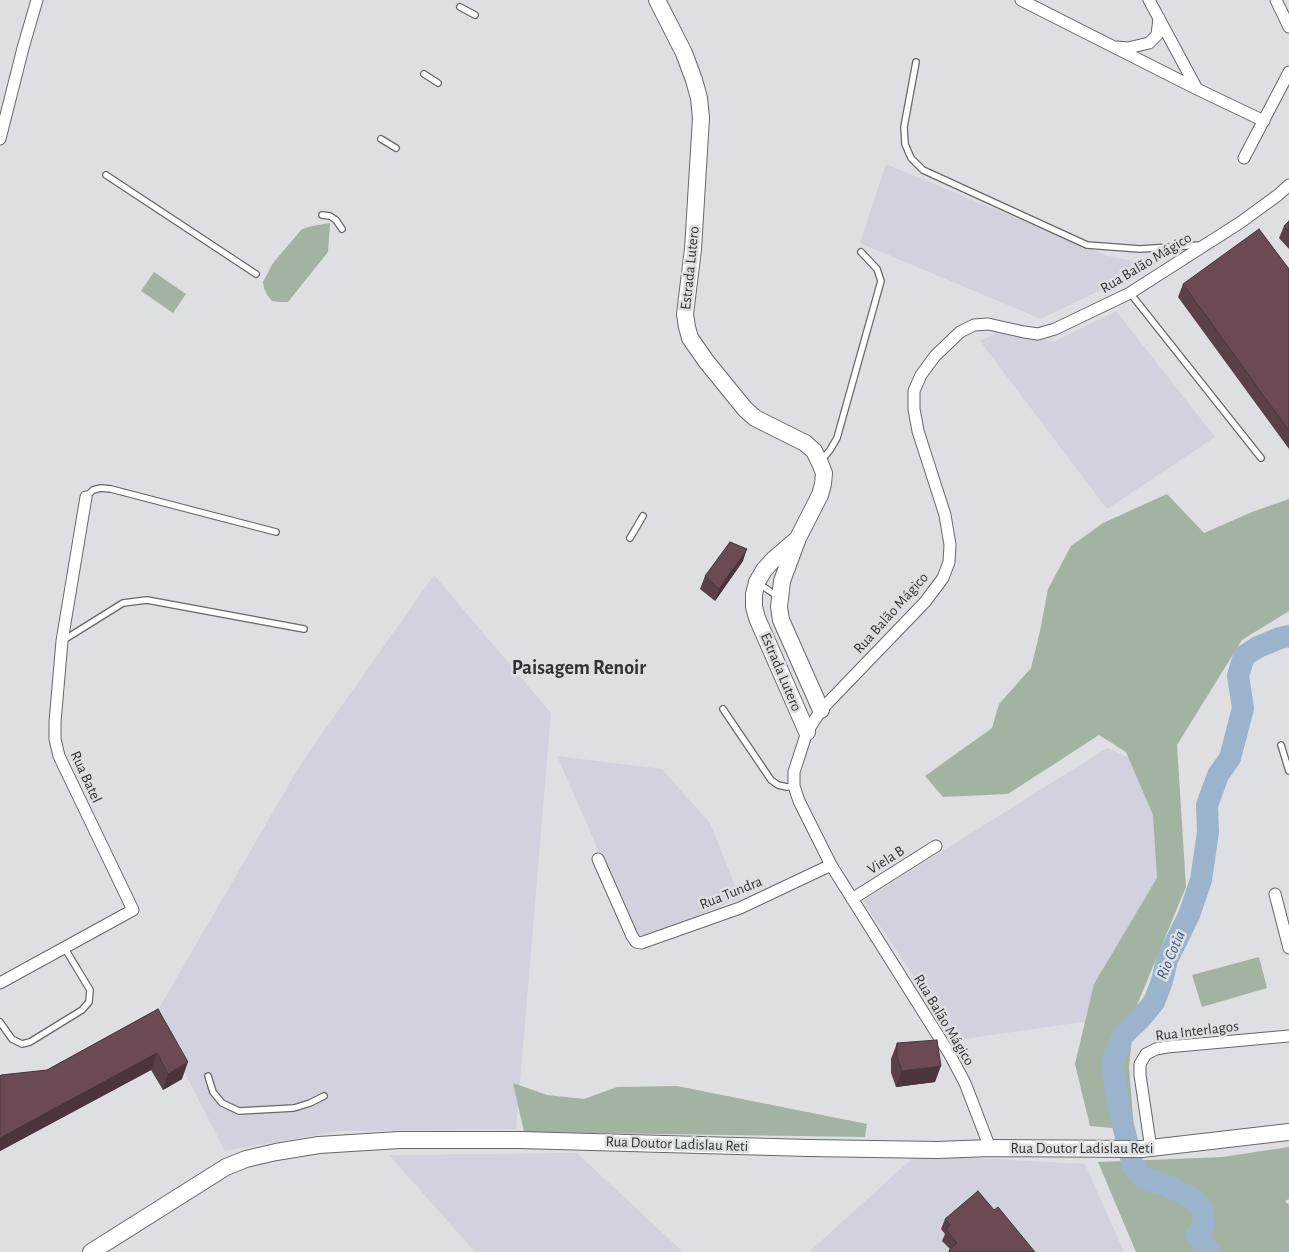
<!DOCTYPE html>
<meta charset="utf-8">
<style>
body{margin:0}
canvas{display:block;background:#dedfe2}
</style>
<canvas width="1289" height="1252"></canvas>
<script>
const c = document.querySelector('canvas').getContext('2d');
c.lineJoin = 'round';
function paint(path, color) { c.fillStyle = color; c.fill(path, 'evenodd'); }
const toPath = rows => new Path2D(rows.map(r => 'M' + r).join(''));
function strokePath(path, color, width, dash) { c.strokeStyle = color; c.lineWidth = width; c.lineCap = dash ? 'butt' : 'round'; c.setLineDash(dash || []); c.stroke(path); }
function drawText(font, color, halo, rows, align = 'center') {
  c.font = font + ' "Alegreya Sans",sans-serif'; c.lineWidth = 5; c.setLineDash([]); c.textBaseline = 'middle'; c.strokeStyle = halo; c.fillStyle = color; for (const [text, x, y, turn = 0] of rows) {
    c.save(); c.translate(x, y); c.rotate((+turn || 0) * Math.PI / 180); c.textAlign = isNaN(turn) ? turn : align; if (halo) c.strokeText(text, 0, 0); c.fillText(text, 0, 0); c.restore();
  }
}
paint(toPath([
 [886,164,1108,256,1152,265,1041,319,860,243],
 [1116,311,1215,437,1107,509,980,341,997,333,1054,342],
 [434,575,551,713,516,1129,339,1131,225,1151,155,1015,302,762],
 [1107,748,1151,767,1168,873,1111,1018,957,1040,863,901],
 [557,756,662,769,710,823,740,898,649,936,635,934],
 [577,1153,683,1252,475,1252,389,1155],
 [916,1155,1085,1164,1124,1252,809,1252]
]), '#d1d2dd');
paint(toPath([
 [330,223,328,252,288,302,280,302,272,301,267,295,264,288,263,282,273,263,302,229,312,226],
 [154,272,186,294,173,313,141,291],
 [1167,494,1204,533,1252,512,1289,499,1289,611,1242,640,1177,745,1186,887,1135,1010,1129,1067,1134,1130,1090,1126,1075,1064,1094,984,1157,878,1153,815,1126,752,1099,735,1008,794,943,797,925,776,992,728,999,704,1031,668,1040,631,1048,589,1071,546,1103,523],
 [1259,957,1267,988,1202,1007,1192,975],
 [513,1083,547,1095,584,1099,617,1087,677,1086,867,1124,865,1137,524,1132],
 [1289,1147,1289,1199,1285,1201,1289,1205,1289,1252,1136,1252,1098,1162,1222,1157]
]), '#a2b4a1');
strokePath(toPath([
 [1209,1252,1197,1235,1204,1224,1202,1209,1194,1199,1166,1185,1143,1178,1133,1166,1119,1109,1112,1063,1123,1035,1140,1019,1154,1002,1162,981,1167,960,1189,915,1201,880,1208,832,1207,805,1218,775,1230,758,1243,708,1238,676,1244,656,1258,647,1280,638,1289,636]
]), '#9cb3ce', 22);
const lane = toPath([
 [460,7,475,15],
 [916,62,904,127,905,144,911,158,923,170,1087,245,1140,249,1201,245],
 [424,74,438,83],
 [381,139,396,148],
 [106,175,256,274],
 [322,215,330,216,336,220,342,229],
 [1130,293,1261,458],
 [821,461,830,450,837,438,881,281,877,269,861,252],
 [86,497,93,490,101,488,111,489,276,532],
 [630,538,643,516],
 [758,583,777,596],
 [62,641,123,603,147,600,304,629],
 [723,709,771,780,778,785,787,787,794,786],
 [1281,745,1289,771],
 [0,1022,12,1039,22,1044,30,1042,82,1010,89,1002,90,990,64,947],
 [208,1076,213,1092,222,1103,239,1111,294,1108,310,1103,324,1096]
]);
const street = toPath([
 [1021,0,1197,89,1264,121],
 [1149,0,1197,89],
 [1276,0,1289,27],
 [1117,47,1128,48,1149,43,1157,35,1159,18],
 [0,139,23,48,37,0],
 [1244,158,1289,72],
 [598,859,632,936,636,942,641,943,740,908,831,865],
 [1275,894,1289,948],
 [852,899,936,846],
 [0,983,133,910,59,756,55,739,55,722,62,641,86,497],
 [990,1148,965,1083,949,1053,831,865,799,801,794,786,794,772,807,732,821,710,925,602,943,578,949,562,950,545,945,515,918,431,914,409,914,391,921,375,935,356,960,332,974,325,988,324,1024,332,1038,334,1055,329,1130,293,1241,222,1278,195,1289,185],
 [1151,1149,1140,1075,1140,1064,1146,1054,1156,1049,1167,1047,1289,1036]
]);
const secondary = toPath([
 [657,0,684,53,694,80,699,98,701,118,693,249,685,314,687,327,690,338,706,361,745,409,755,418,805,443,814,451,820,463,824,473,823,484,820,495,798,538,782,581,779,607,781,620,821,710],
 [796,540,774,559,764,570,757,582,754,594,754,607,757,618,807,732],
 [91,1252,226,1167,246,1159,276,1152,319,1145,399,1140,520,1140,809,1148,937,1150,990,1148,1142,1149,1289,1132]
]);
strokePath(lane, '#67676a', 8);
strokePath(street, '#67676a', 13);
strokePath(secondary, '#67676a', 18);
strokePath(lane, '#fff', 5.5);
strokePath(street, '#fff', 11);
strokePath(secondary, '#fff', 16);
paint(toPath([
 [1289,221,1289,249,1279,238,1284,226],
 [1289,269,1289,449,1178,297,1183,284],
 [743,561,715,601,700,589,705,576],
 [158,1009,182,1079,163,1090,151,1070,0,1151,0,1076,47,1070],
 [897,1043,935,1082,896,1087,891,1073,891,1059],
 [994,1210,1035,1252,948,1252,950,1249,942,1241,945,1234,941,1229,945,1219]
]), '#5c4048');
paint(toPath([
 [747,549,743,561,715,601,719,589],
 [157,1053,151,1070,0,1151,0,1138],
 [188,1062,182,1079,163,1090,168,1074],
 [941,1066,935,1082,896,1087,902,1071]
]), '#4b343b');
const building = toPath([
 [1289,221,1289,232,1284,226,1289,221],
 [1259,229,1289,269,1289,431,1183,284,1259,229],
 [730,542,747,549,719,589,705,576,730,542],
 [158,1009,188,1062,168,1074,157,1053,0,1138,0,1076,1,1075,47,1070,158,1009],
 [937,1040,941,1066,902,1071,897,1057,897,1043,937,1040],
 [978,1191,994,1210,998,1207,1035,1252,951,1252,949,1250,957,1243,946,1230,950,1225,945,1219,978,1191]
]);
paint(building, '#6b4a54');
strokePath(building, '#4b343b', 1);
drawText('15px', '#333334', '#dedfe2', [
 ["Rua Balão Mágico",1146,263,-31],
 ["Estrada Lutero",690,268,-84],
 ["Rua Balão Mágico",891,613,-48],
 ["Estrada Lutero",781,672,67],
 ["Rua Batel",86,777,65],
 ["Viela B",886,860,-32],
 ["Rua Tundra",731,893,-22],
 ["Rua Balão Mágico",944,1020,59],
 ["Rua Interlagos",1197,1031,-7],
 ["Rua Doutor Ladislau Reti",677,1144,2],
 ["Rua Doutor Ladislau Reti",1082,1148]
]);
drawText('italic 16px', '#36577f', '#dedfe2', [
 ["Rio Cotia",1171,955,-67]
]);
drawText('bold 20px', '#333334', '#dedfe2', [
 ["Paisagem Renoir",579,668]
]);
</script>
